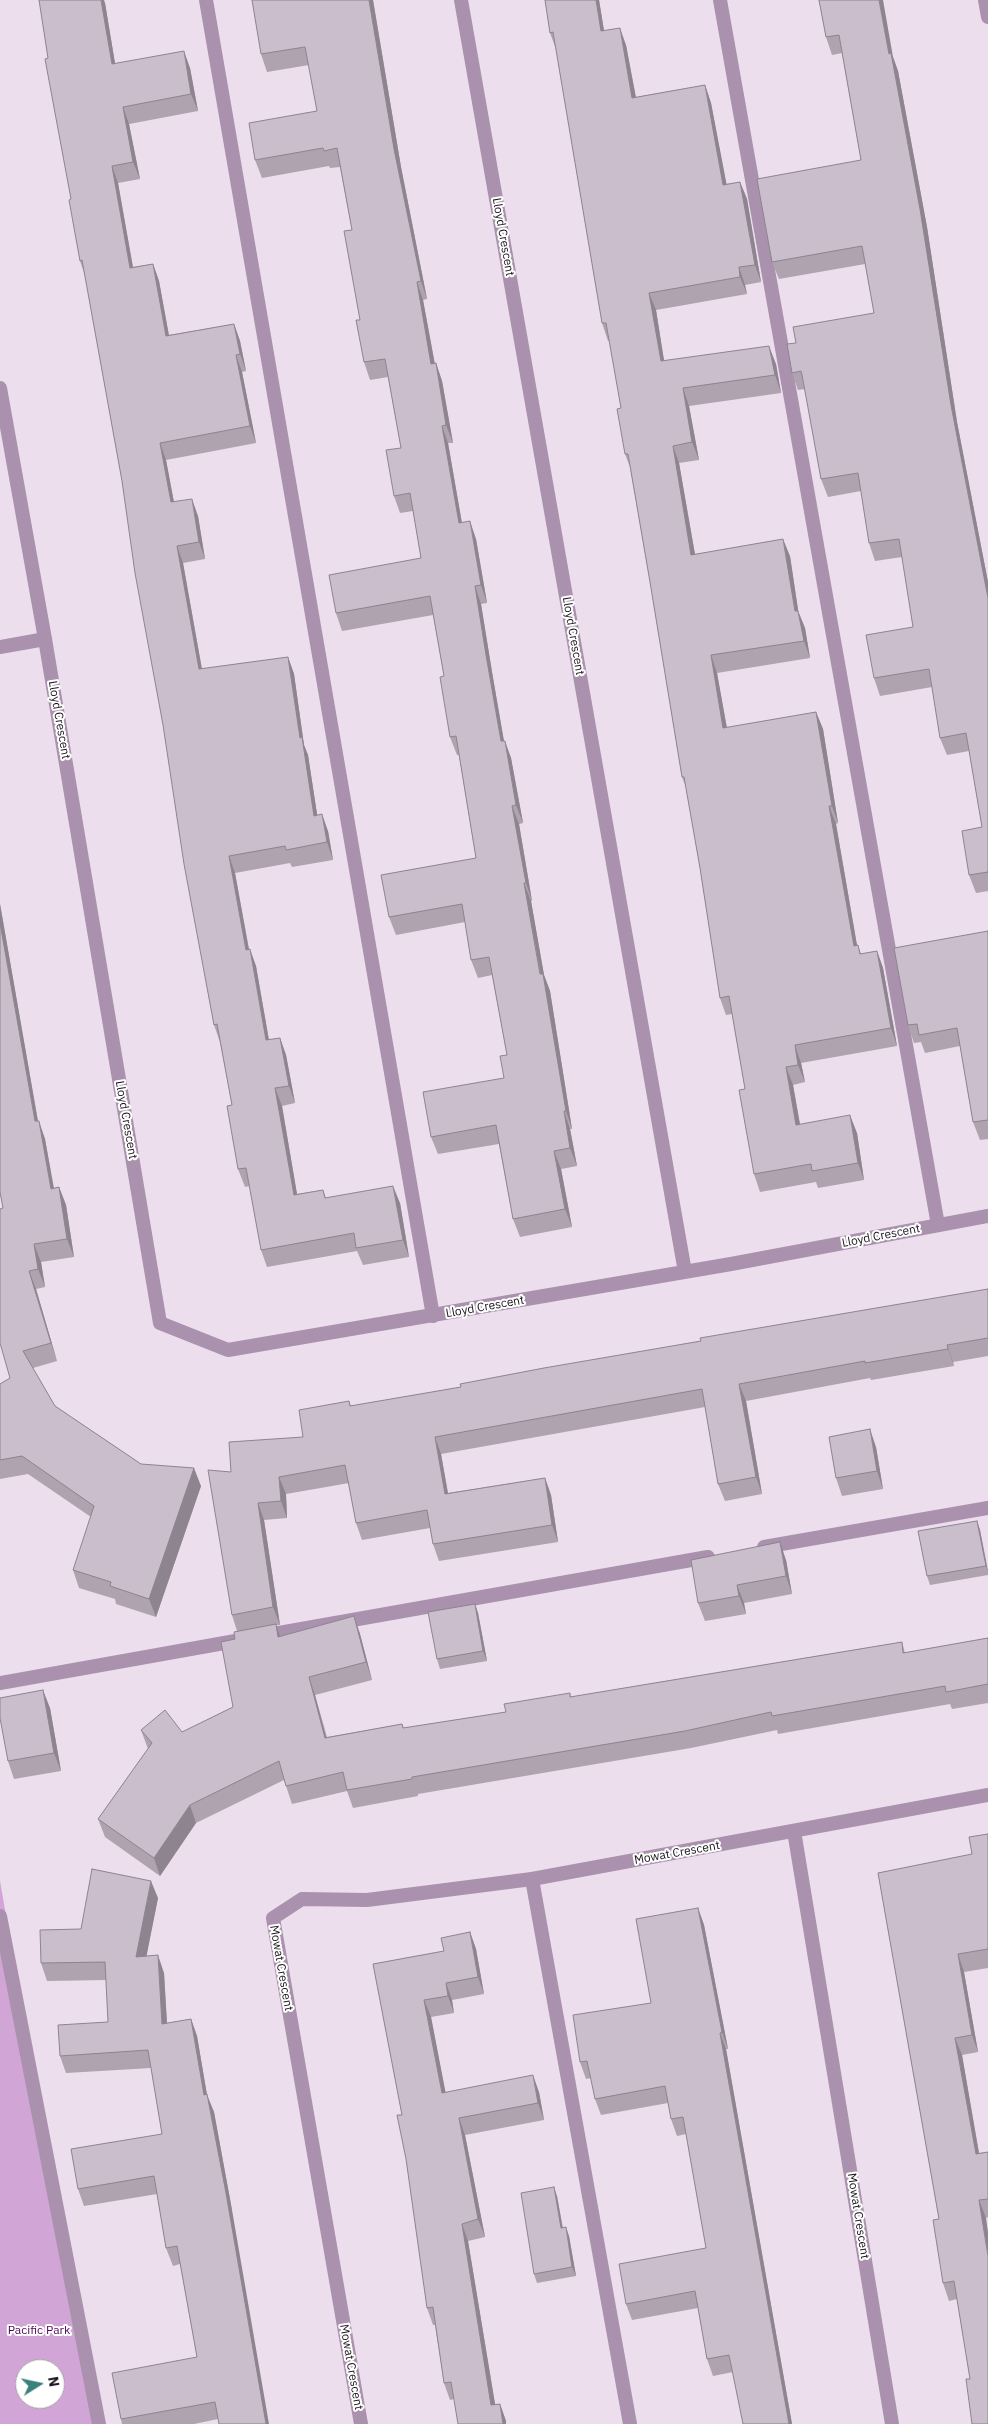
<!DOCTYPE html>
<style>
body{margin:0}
#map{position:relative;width:988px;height:2424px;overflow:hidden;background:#ecdeed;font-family:"IBM Plex Sans",sans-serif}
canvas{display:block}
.north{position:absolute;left:15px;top:2359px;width:50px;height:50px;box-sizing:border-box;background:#fff;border:1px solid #a3a1a3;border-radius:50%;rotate:80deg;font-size:14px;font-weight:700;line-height:20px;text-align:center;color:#19151a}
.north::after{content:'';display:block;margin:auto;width:18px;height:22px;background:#3a817b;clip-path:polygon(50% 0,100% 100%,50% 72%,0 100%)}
</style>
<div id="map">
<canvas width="988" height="2424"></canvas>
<div class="north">N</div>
</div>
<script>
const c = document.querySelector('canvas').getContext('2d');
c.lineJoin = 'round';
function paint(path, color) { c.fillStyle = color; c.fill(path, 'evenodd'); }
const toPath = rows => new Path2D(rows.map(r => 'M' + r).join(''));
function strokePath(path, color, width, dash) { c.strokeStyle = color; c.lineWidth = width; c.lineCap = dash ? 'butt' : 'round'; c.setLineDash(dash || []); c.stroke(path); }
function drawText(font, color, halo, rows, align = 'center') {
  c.font = font + ' "IBM Plex Sans",sans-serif'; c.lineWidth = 4; c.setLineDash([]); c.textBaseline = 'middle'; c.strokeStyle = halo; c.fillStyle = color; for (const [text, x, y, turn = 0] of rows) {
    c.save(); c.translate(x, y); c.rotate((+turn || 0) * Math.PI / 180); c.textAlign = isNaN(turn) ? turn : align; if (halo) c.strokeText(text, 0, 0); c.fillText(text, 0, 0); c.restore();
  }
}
paint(toPath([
 [0,1881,42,2122,95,2424,0,2424],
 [25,2369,55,2369,55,2399,25,2399]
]), '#d1a5d6');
strokePath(toPath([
 [206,0,433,1316],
 [720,0,938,1225],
 [0,647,45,639],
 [764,1547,988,1508],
 [262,1636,708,1557],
 [0,1683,241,1640],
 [532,1879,630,2424],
 [0,1916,99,2424]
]), '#aa91ad', 14);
strokePath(toPath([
 [461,0,685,1272],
 [0,388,45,639,160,1323,228,1350,731,1264,988,1216],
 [794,1831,892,2424],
 [361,2424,273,1918,302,1899,367,1900,532,1879,988,1795]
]), '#aa91ad', 14);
strokePath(toPath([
 [985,0,988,17]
]), '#aa91ad', 14);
paint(toPath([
 [373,0,401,167,427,299,423,300,435,364,436,363,442,381,453,443,448,443,462,523,476,539,487,603,481,604,492,672,504,741,511,758,523,823,519,824,532,901,531,901,544,975,550,991,572,1129,570,1129,577,1166,561,1169,572,1227,520,1237,513,1219,499,1144,438,1154,431,1137,504,1078,507,1055,492,975,478,978,471,960,465,922,396,935,389,917,476,858,459,755,457,755,450,737,444,676,433,615,342,631,336,613,421,558,413,511,400,513,394,496,401,448,388,377,370,380,364,362,352,230,340,167,330,168,329,166,262,178,255,160,317,111,309,65,267,72,261,54],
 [545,0,599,0,604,31,626,45,636,97,705,85,711,103,726,184,740,182,747,199,761,282,745,285,747,294,656,310,664,361,776,364,781,393,689,406,699,460,679,463,695,554,790,556,798,611,805,628,810,658,717,673,727,728,816,712,823,729,838,823,836,824,857,945,858,945,861,954,877,951,883,968,897,1046,801,1063,805,1082,793,1085,800,1124,857,1133,864,1180,818,1188,816,1182,760,1192,754,1174,745,1089,732,1014,726,1015,720,998,700,868,686,787,682,777,650,582,630,467,625,454,621,408,610,341,608,341,602,323,556,49,550,33],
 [819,0,893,57,898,71,927,227,957,422,988,582,988,891,976,893,969,875,982,827,969,751,947,755,940,738,932,687,880,696,874,678,913,627,902,557,875,561,869,543,861,491,828,497,821,479,805,389,798,390,792,373,796,343,874,313,865,264,779,279,772,262,861,160,842,53,832,55,826,37],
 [105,3,115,64,190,68,198,111,129,124,140,179,118,183,133,267,153,264,159,281,169,335,234,324,240,341,246,371,242,372,256,443,166,460,174,502,198,516,205,559,183,563,202,669,288,657,294,674,304,745,308,755,317,815,328,831,333,860,292,867,290,863,235,873,249,949,256,966,269,1040,280,1038,286,1055,295,1103,282,1106,297,1194,323,1190,326,1198,400,1203,409,1257,363,1265,357,1251,267,1267,261,1250,250,1186,245,1187,238,1169,232,1105,220,1042,214,1025,122,481,85,275,80,261,71,199,48,58],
 [0,904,38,1121,45,1139,54,1188,59,1187,66,1205,74,1257,41,1262,45,1287,36,1289,57,1361,33,1368,55,1406,141,1464,201,1486,156,1617,116,1604,115,1599,79,1588,73,1570,91,1517,28,1474,0,1479,0,1384,10,1378,3,1208,0,1192],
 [988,931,988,1139,980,1140,973,1122,960,1046,925,1053,921,1042,914,1043,908,1025],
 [988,1289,988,1356,953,1362,954,1366,871,1380,870,1378,746,1401,762,1494,725,1501,718,1484,705,1407,441,1454,448,1493,545,1478,551,1495,558,1542,439,1561,433,1544,430,1528,362,1540,356,1523,349,1483,286,1494,287,1518,264,1520,280,1625,276,1625,280,1636,354,1616,360,1634,372,1680,315,1695,327,1737,402,1724,404,1728,506,1712,570,1693,571,1697,902,1642,905,1653,988,1638,988,1703,952,1709,950,1704,778,1734,777,1730,691,1748,418,1794,418,1796,353,1808,347,1791,292,1804,284,1780,196,1823,160,1876,105,1837,98,1819,148,1749,141,1730,182,1732,233,1707,235,1639,237,1631,232,1615,231,1472,303,1437,349,1401,351,1406,461,1387,701,1341],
 [876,1447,883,1489,842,1496,836,1478],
 [977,1521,980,1530,988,1570,988,1575,930,1585,927,1576],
 [786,1560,792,1594,744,1603,746,1614,705,1621,698,1603],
 [475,1604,478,1613,487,1661,440,1669,437,1659],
 [50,1708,61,1771,14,1779,8,1761],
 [988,1834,988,1968,964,1972,978,2052,962,2055,979,2153,988,2152,988,2217,986,2218,970,2379,957,2299,949,2301,943,2283,939,2219,878,1873,972,1854],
 [158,1898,146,1956,164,1973,167,2023,191,2019,197,2036,207,2095,214,2112,232,2210,218,2419,194,2424,122,2424,121,2419,197,2357,180,2264,173,2266,166,2248,157,2194,84,2206,78,2189,162,2134,151,2068,66,2073,60,2056,108,2022,106,1980,47,1981,41,1963,81,1929],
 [698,1908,704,1925,728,2049,726,2049,792,2424,743,2424,733,2372,713,2376,707,2359,698,2308,632,2320,626,2304,706,2248,686,2134,677,2136,671,2119,668,2103,601,2115,595,2099,591,2078,586,2079,580,2062,651,2003],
 [470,1932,476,1949,484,1994,452,2000,454,2013,431,2017,445,2092,539,2092,544,2120,465,2135,485,2237,468,2241,495,2404,500,2404,506,2421,454,2399,450,2400,444,2383,435,2325,433,2325,427,2308,402,2115,373,1964,444,1951],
 [557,2196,563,2228,569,2236,576,2276,537,2283,534,2274]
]), '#aea3af');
paint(toPath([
 [101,0,104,0,105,3,118,81,112,64],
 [369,0,373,0,401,167,427,299,421,281,394,149],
 [596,0,599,0,607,49,601,31],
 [879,0,883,0,893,57,898,71,927,227,957,422,988,582,988,598,951,405],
 [620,28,626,45,639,115,632,98],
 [184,51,190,68,198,111,191,94],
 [705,85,711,103,730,202,723,185],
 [123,107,129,124,140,179,133,162],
 [112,166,118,183,136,285,130,268],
 [740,182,747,199,761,282,755,265],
 [153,264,159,281,172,353,166,336],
 [739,267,745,285,747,294,740,277],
 [417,282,423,300,438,382,431,364],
 [649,293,656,310,667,379,661,361],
 [234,324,240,341,246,371,240,354],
 [769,346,776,364,781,393,775,375],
 [236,355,242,372,256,443,250,426],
 [436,363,442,381,453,443,446,425],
 [683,388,689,406,699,460,692,442],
 [442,426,448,443,465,541,459,523],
 [160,443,166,460,177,519,171,502],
 [673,446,679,463,698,572,691,555],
 [192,499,198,516,205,559,199,542],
 [470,521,476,539,487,603,481,585],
 [783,539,790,556,801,629,795,611],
 [177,546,183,563,205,687,199,669],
 [475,586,481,604,492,672,507,759,501,741,486,655],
 [798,611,805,628,810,658,804,641],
 [711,655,717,673,730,746,723,728],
 [288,657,294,674,304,745,308,755,320,833,314,816,300,738],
 [816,712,823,729,838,823,832,806],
 [505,741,511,758,523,823,516,805],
 [512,806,519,824,532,901,526,883],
 [829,806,836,824,860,963,854,946],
 [322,814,328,831,333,860,327,842],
 [229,856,235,873,252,967,246,950],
 [524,883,531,901,544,975,550,991,572,1129,566,1111],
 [0,904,41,1139,35,1121,0,923],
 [250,949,256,966,272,1058,266,1040],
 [877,951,883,968,897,1046,891,1028],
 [280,1038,286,1055,295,1103,289,1086],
 [795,1045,801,1063,805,1082,798,1065],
 [786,1067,793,1085,803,1142,796,1125],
 [275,1088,282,1106,300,1212,294,1195],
 [564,1111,570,1129,577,1166,570,1148],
 [850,1115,857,1133,864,1180,858,1163],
 [39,1121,45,1139,57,1207,51,1189],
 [554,1151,561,1169,572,1227,565,1209],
 [393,1186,400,1203,409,1257,403,1240],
 [59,1187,66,1205,74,1257,67,1239],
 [34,1244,41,1262,45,1287,38,1269],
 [29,1271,36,1289,57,1361,51,1343],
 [947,1345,953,1362,954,1366,948,1349],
 [739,1384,746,1401,762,1494,756,1477],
 [870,1429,876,1447,883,1489,877,1471],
 [435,1437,441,1454,451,1511,445,1494],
 [194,1468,201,1486,156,1617,149,1599],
 [279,1477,286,1494,287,1518,281,1501],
 [545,1478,551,1495,558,1542,552,1525],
 [258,1503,264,1520,280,1625,273,1607],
 [977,1521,980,1530,988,1573,986,1566],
 [780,1542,786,1560,792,1594,786,1576],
 [737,1585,744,1603,746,1614,739,1596],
 [475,1604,478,1613,487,1661,483,1651],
 [354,1616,360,1634,372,1680,366,1662],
 [276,1624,282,1642,278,1637],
 [309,1677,315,1695,331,1756,325,1738],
 [43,1690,50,1708,61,1771,54,1753],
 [190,1805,196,1823,160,1876,154,1858],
 [151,1881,158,1898,143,1974,136,1957],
 [698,1908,704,1925,728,2049,722,2032],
 [470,1932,476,1949,484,1994,478,1977],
 [958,1954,964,1972,978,2052,972,2035],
 [158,1955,164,1973,168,2041,162,2024],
 [446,1983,452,2000,454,2013,448,1996],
 [424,2000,431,2017,449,2110,442,2093],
 [191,2019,197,2036,207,2095,214,2112,232,2210,269,2424,266,2424,204,2095],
 [720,2033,726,2049,792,2424,789,2424],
 [955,2038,962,2055,982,2171,976,2154],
 [533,2075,539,2092,544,2120,538,2103],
 [459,2118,465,2135,485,2237,478,2219],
 [554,2187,557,2196,564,2237,561,2228],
 [979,2200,986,2218,988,2232,988,2256],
 [462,2224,468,2241,498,2422,491,2405],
 [566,2227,569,2236,576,2276,572,2267],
 [500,2404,506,2421,506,2424,503,2424]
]), '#8d848f');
const building = toPath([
 [39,0,101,0,112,64,184,51,191,94,123,107,133,162,112,166,130,268,153,264,166,336,234,324,240,354,236,355,250,426,160,443,171,502,192,499,199,542,177,546,199,669,288,657,300,738,302,737,314,816,322,814,327,842,286,850,285,846,229,856,246,950,250,949,266,1040,280,1038,289,1086,275,1088,294,1195,323,1190,325,1198,393,1186,403,1240,356,1248,354,1233,261,1250,246,1168,238,1169,227,1106,232,1105,217,1024,214,1025,184,864,163,725,135,573,122,481,82,260,80,261,69,200,71,199,45,59,48,58,39,0],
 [252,0,369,0,394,149,421,281,417,282,431,364,436,363,446,425,442,426,459,523,470,521,481,585,475,586,486,655,501,741,505,741,516,805,512,806,526,883,524,883,540,974,543,974,566,1111,564,1111,570,1148,554,1151,565,1209,513,1219,496,1125,431,1137,423,1092,504,1078,500,1056,507,1055,489,957,471,960,462,904,389,917,381,875,476,858,456,736,450,737,440,677,444,676,430,596,336,613,329,575,421,558,410,493,394,496,386,450,401,448,385,359,364,362,356,320,360,320,344,231,352,230,337,148,324,151,323,148,255,160,249,123,317,111,305,47,261,54,252,0],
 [545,0,596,0,601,31,620,28,632,98,705,85,723,185,740,182,755,265,739,267,740,277,649,293,661,361,769,346,775,375,683,388,692,442,673,446,691,555,783,539,795,611,798,611,804,641,711,655,723,728,816,712,832,806,829,806,854,946,858,945,860,954,877,951,891,1028,795,1045,798,1065,786,1067,796,1125,850,1115,858,1163,812,1171,811,1164,754,1174,739,1090,745,1089,729,996,720,998,700,868,684,777,682,777,650,582,628,454,625,454,617,409,621,408,606,323,602,323,553,32,550,33,545,0],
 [819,0,879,0,889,54,891,53,920,209,951,405,988,598,988,873,988,872,969,875,962,831,982,827,966,733,940,738,929,669,874,678,866,635,913,627,899,539,869,543,858,473,821,479,802,375,801,371,792,373,787,344,796,343,793,327,874,313,862,246,772,262,757,179,861,160,839,35,826,37,819,0],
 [0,923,35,1121,39,1121,51,1189,59,1187,67,1239,34,1244,38,1269,29,1271,51,1343,23,1351,55,1406,141,1464,194,1468,149,1599,110,1586,111,1582,73,1570,94,1506,22,1456,0,1460,0,1384,10,1378,0,1343,0,1209,3,1208,0,1192,0,923],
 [988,931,988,1120,973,1122,957,1028,919,1035,917,1024,908,1025,894,948,988,931],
 [988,1289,988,1338,947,1345,948,1349,865,1363,865,1361,739,1384,756,1477,718,1484,702,1389,435,1437,445,1494,545,1478,552,1525,433,1544,427,1510,356,1523,345,1465,279,1477,281,1501,258,1503,273,1607,232,1615,208,1470,231,1472,229,1442,303,1437,299,1410,349,1401,350,1406,461,1387,460,1384,544,1368,701,1341,700,1338,988,1289],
 [870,1429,877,1471,836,1478,829,1437,870,1429],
 [977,1521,986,1566,927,1576,918,1531,977,1521],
 [780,1542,786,1576,737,1585,739,1596,698,1603,691,1560,780,1542],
 [475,1604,483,1651,437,1659,428,1612,475,1604],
 [354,1616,366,1662,309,1677,325,1738,402,1724,403,1728,506,1712,504,1704,570,1693,570,1697,902,1642,903,1653,988,1638,988,1684,946,1692,945,1686,772,1716,771,1712,685,1731,412,1777,412,1779,347,1790,343,1772,286,1786,279,1761,190,1805,154,1858,98,1819,152,1743,141,1730,165,1710,182,1732,233,1707,221,1642,235,1639,234,1632,276,1624,278,1637,354,1616],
 [43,1690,54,1753,8,1761,0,1718,0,1698,43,1690],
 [988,1834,988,1949,958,1954,972,2035,955,2038,976,2154,988,2152,988,2199,979,2200,988,2256,988,2424,972,2424,966,2379,970,2379,954,2281,943,2283,933,2220,939,2219,878,1873,972,1854,969,1837,988,1834],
 [92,1869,151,1881,136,1957,158,1955,162,2024,191,2019,204,2095,207,2094,226,2193,266,2424,219,2424,215,2402,121,2419,112,2373,197,2357,177,2246,166,2248,154,2176,78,2189,71,2149,162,2134,148,2050,60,2056,58,2025,108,2022,105,1962,41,1963,40,1930,81,1929,92,1869],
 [698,1908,722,2032,720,2033,789,2424,743,2424,729,2355,707,2359,695,2291,626,2304,619,2264,706,2248,683,2117,671,2119,665,2086,595,2099,587,2061,580,2062,573,2015,651,2003,636,1919,698,1908],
 [470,1932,478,1977,446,1983,448,1996,424,2000,442,2093,533,2075,538,2103,459,2118,478,2219,462,2224,491,2405,500,2404,503,2424,458,2424,451,2382,444,2383,433,2307,427,2308,406,2159,397,2115,402,2115,373,1964,444,1951,441,1938,470,1932],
 [554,2187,561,2228,566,2227,572,2267,534,2274,521,2193,554,2187]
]);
paint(building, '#cabdcc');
strokePath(building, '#8d848f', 1);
drawText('12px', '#19151a', '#fff', [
 ["Lloyd Crescent",503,237,80],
 ["Lloyd Crescent",573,636,80],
 ["Lloyd Crescent",59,720,80],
 ["Lloyd Crescent",126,1120,80],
 ["Lloyd Crescent",881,1236,-11],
 ["Lloyd Crescent",485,1307,-10],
 ["Mowat Crescent",677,1853,-10],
 ["Mowat Crescent",281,1968,80],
 ["Mowat Crescent",858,2216,81],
 ["Mowat Crescent",351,2367,80]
]);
drawText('12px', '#500759', '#fff', [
 ["Pacific Park",39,2331]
]);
</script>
